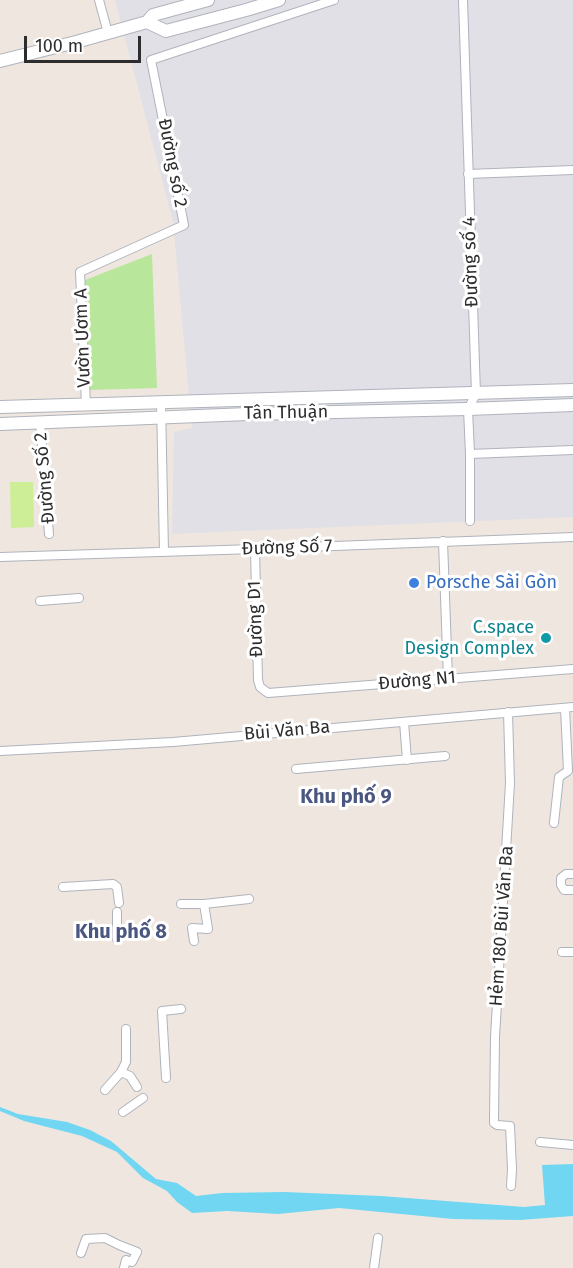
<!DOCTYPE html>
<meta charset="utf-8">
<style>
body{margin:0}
#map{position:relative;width:573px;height:1268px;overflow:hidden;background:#efe7df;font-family:"Fira Sans",sans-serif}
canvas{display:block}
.scale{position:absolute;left:24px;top:36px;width:117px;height:27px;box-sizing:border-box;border:3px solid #2d2d2d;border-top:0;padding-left:8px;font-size:18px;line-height:21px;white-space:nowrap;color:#2d2d2d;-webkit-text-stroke:4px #fff;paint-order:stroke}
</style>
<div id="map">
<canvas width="573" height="1268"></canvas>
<div class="scale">100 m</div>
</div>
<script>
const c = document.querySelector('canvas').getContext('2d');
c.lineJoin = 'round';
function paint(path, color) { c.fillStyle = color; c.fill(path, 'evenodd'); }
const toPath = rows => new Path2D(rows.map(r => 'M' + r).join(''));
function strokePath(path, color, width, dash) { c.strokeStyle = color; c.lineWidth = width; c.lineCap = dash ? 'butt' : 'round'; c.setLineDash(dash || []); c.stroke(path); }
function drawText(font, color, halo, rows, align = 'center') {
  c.font = font + ' "Fira Sans",sans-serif'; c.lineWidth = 6; c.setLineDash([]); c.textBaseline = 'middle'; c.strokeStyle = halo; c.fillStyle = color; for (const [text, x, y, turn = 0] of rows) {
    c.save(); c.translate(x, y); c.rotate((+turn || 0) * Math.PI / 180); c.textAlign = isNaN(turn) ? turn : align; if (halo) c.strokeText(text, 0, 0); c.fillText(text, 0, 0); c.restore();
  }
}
paint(toPath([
 [115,0,573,0,573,517,172,534,174,432,192,428,173,222]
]), '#e1e0e7');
paint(toPath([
 [152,254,157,388,89,390,85,280]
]), '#b8e69b');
paint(toPath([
 [10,482,33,482,34,527,11,528]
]), '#cded97');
paint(toPath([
 [0,1107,18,1114,67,1122,90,1130,111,1141,156,1179,177,1183,196,1196,222,1193,285,1192,381,1196,524,1207,545,1205,542,1165,573,1164,573,1216,520,1220,453,1219,339,1208,278,1214,227,1211,192,1213,177,1202,167,1191,143,1178,117,1152,82,1136,24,1121,0,1111]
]), '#71d6f2');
const street = toPath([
 [99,0,108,33],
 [463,0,476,394,468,409,470,454,470,521],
 [468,174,573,170],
 [161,402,164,552],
 [86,405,80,272,184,225,151,60,334,0],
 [40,422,49,534],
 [470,454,573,450],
 [443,541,448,679],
 [255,549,258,680,260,687,268,693,573,669],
 [0,557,255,549,573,537],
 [40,601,79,598],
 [508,712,510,783,495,1037,494,1119,494,1123,497,1125,510,1126,512,1169,511,1186],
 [404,722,407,760],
 [0,751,173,742,573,707],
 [296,769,445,756],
 [554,823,559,777,568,771,565,708],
 [573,874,566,874,561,878,561,885,564,890,573,890],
 [63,887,113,884,117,887,119,903],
 [181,904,204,904,249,899],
 [117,912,117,939],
 [194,941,192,928,208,929,204,904],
 [562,952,573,952],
 [121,1072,130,1076,137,1087],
 [166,1078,162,1011,181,1009],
 [105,1090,121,1072,126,1062,126,1029],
 [123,1112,143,1098],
 [540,1142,573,1145],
 [81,1253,86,1239,105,1238,119,1245,137,1252,132,1262,126,1260,124,1268],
 [374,1268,378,1238]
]);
const secondary = toPath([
 [147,22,166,31,246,10,279,0],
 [0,61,76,42,147,22,153,15,208,0],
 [0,407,573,390],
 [0,424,248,414,468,409,573,405]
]);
strokePath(street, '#afb3bd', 10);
strokePath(secondary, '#afb3bd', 14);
strokePath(street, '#fff', 8);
strokePath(secondary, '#fff', 12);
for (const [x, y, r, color] of [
 [414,583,6,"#3f7fe0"],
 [546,638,6,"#0f9aa8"]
]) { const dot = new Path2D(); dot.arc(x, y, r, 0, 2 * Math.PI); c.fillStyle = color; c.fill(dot); strokePath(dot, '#fff', 2); }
drawText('18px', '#2d2d2d', '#fff', [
 ["Đường số 2",172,163,79],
 ["Đường số 4",471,262,-92],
 ["Vườn Ươm A",83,338,-92],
 ["Tân Thuận",286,413,-1],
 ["Đường Số 2",45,478,-95],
 ["Đường Số 7",287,548,-2],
 ["Đường D1",256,619,-92],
 ["Đường N1",417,681,-5],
 ["Bùi Văn Ba",287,731,-5],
 ["Hẻm 180 Bùi Văn Ba",502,926,-86]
]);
drawText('18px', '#366cbe', '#fff', [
 ["Porsche Sài Gòn",426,583]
], 'left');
drawText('18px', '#0d838f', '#fff', [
 ["C.space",534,628],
 ["Design Complex",534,649]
], 'right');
drawText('bold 20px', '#4b5780', '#fff', [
 ["Khu phố 9",346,797],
 ["Khu phố 8",121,932]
]);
</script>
